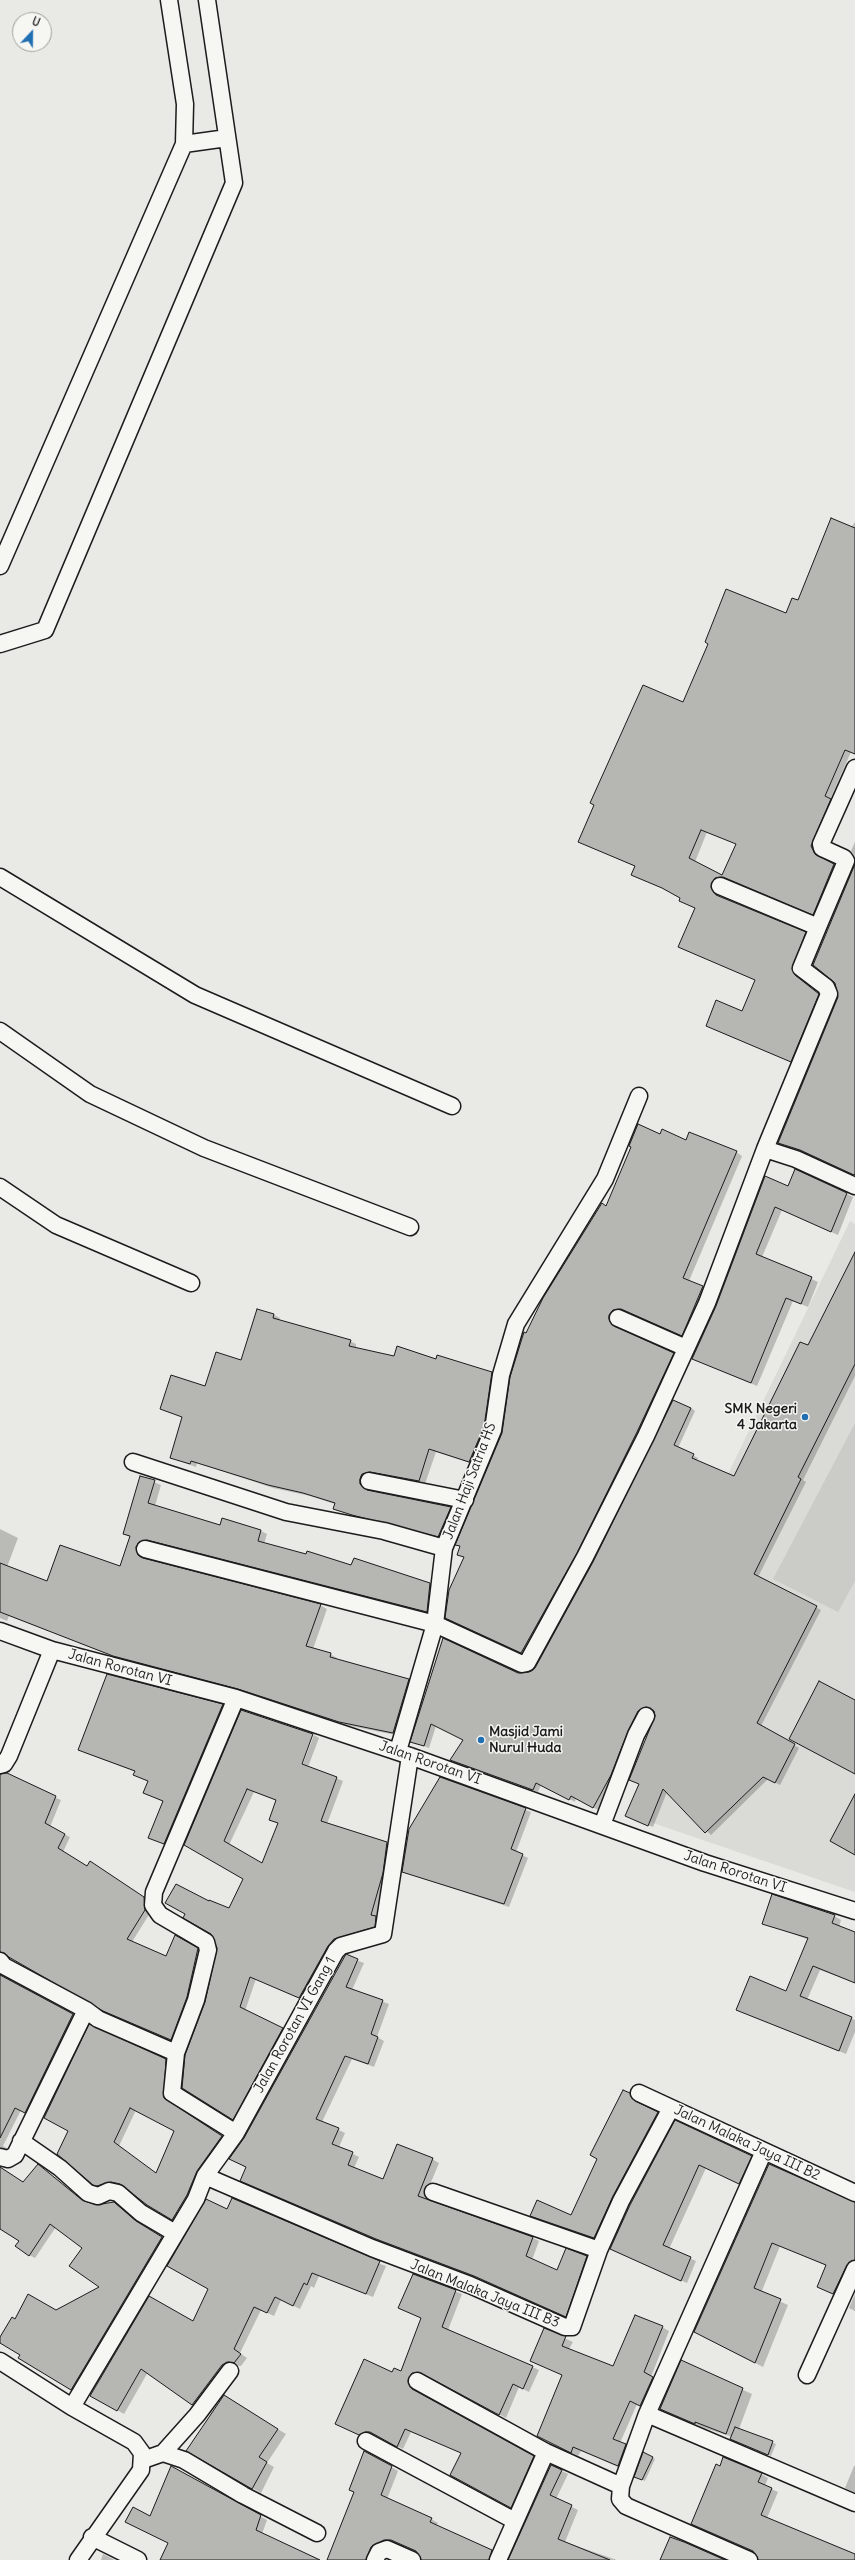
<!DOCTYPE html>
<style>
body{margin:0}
#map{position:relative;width:855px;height:2560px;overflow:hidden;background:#e9e9e5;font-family:Delius,sans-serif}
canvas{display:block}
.north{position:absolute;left:12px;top:12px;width:40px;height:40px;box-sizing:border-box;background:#f6f6f2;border:1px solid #9f9f9c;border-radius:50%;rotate:22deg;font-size:11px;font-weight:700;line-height:16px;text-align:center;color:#1c1c1c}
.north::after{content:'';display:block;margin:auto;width:14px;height:18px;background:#1f6fb2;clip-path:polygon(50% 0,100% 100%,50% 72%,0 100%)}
</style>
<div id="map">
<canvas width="855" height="2560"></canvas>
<div class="north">U</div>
</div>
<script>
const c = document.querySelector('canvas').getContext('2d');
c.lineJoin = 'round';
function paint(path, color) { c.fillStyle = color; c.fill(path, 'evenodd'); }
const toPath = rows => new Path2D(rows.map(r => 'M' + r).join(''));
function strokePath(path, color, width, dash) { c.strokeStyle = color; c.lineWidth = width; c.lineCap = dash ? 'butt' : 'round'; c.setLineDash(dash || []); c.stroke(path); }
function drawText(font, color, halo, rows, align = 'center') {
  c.font = font + ' Delius,sans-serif'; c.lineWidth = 3; c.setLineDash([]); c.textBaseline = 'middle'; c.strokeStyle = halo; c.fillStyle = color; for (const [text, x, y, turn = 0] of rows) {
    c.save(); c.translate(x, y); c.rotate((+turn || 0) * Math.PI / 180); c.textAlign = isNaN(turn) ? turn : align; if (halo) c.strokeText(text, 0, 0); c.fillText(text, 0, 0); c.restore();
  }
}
paint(toPath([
 [850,1221,855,1224,855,1892,650,1822,682,1743,662,1611]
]), '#dadad6');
paint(toPath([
 [855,1423,855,1581,838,1612,773,1579]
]), '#cbcbc7');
paint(toPath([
 [855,522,855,754,851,752,830,800,836,803,818,844,820,858,840,868,819,917,730,880,721,881,717,886,720,897,811,936,797,973,801,980,824,998,797,1064,713,1029,743,1012,756,980,696,908,669,891,638,878,636,867,584,844,684,703,798,601],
 [707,832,737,844,723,876,695,862],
 [855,842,855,857,851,851],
 [855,867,855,1175,779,1143,839,997],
 [661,1135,736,1152,742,1156,689,1281,709,1290,688,1338,628,1312,619,1313,614,1324,619,1330,679,1357,528,1656,453,1621,465,1558,459,1555,461,1547,457,1545,503,1434,526,1334,607,1207],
 [796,1170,853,1197,838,1235,782,1210,762,1257,818,1282,808,1307,793,1301,757,1386,693,1359,717,1307,765,1178,789,1188],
 [855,1254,855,1376,803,1480,806,1482,758,1577,821,1610,761,1726,799,1748,780,1785,768,1779,711,1835,667,1792,653,1827,626,1816,640,1784,657,1716,652,1709,643,1714,615,1778,598,1810,576,1798,575,1802,541,1785,538,1792,456,1763,452,1760,464,1740,436,1726,429,1748,412,1742,443,1639,518,1674,534,1671,691,1408,695,1411,678,1448,698,1458,697,1461,735,1478,809,1347],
 [274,1315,280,1318,279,1320,350,1341,356,1344,356,1349,394,1357,436,1360,492,1373,498,1376,490,1431,476,1465,436,1452,425,1484,366,1483,366,1489,370,1492,450,1508,456,1511,445,1539,360,1518,334,1508,335,1504,310,1496,273,1488,197,1463,196,1467,171,1458,183,1417,162,1409,206,1387,241,1361],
 [141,1477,161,1485,155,1506,221,1526,261,1531,267,1534,264,1544,430,1584,436,1588,433,1615,155,1543,145,1545,142,1551,144,1560,320,1605,327,1609,313,1649,330,1654,337,1658,336,1660,415,1683,400,1736,346,1725,246,1692,121,1659,9,1616,7,1621,0,1618,0,1529,18,1538,7,1567,47,1582,121,1568,130,1537,124,1534],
 [107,1675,228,1709,170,1846,149,1837,164,1802,144,1793,149,1782,134,1775,136,1772,85,1753],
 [242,1711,301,1769,314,1735,319,1738,308,1767,343,1781,327,1824,393,1847,388,1876,376,1918,382,1921,380,1930,345,1940,306,2001,256,1979,245,2011,288,2032,239,2122,233,2119,206,2003,218,1948,209,1903,229,1909,244,1879,185,1845],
 [254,1792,277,1801,270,1820,279,1824,262,1864,229,1845],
 [0,1775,61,1800,50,1827,70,1837,63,1852,88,1867,96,1865,149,1901,150,1913,132,1942,166,1957,176,1936,203,1952,176,2043,109,2013,4,1954,0,1958],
 [441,1778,531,1812,516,1852,528,1858,509,1907,403,1872],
 [834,1916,841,1920,839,1927,855,1933,855,1983,820,1970,807,2000,855,2020,855,2032,846,2054,738,2009,787,1992,809,1940,764,1923],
 [346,1956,364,1963,352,1990,389,2004,377,2037,384,2041,374,2067,352,2059,322,2122,345,2133,339,2147,359,2157,354,2168,383,2181,432,2159,439,2163,424,2199,533,2238,539,2241,532,2260,557,2271,586,2257,593,2260,572,2320,481,2279,383,2242,247,2184,247,2168,230,2159,245,2138],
 [0,1973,4,1978,78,2018,31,2115,21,2110,3,2146,10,2150,0,2153],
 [165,2060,171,2063,169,2102,227,2140,178,2223,147,2204,125,2186,117,2184,104,2188,99,2187,58,2154],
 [136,2110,175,2131,156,2174,119,2146],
 [624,2091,638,2099,642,2106,665,2118,602,2242,531,2215,571,2216,598,2159],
 [676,2122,757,2160,745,2186,706,2168,669,2249,696,2261,687,2283,641,2263],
 [769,2165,855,2203,855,2268,841,2297,818,2287,827,2266,780,2246,761,2293,788,2305,763,2367,703,2336],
 [0,2169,23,2183,96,2206,113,2203,142,2226,167,2241,77,2392,20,2358,22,2354,0,2342,0,2339,16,2321,56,2311,101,2287,83,2248,56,2227,35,2258,29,2255,20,2241,0,2228],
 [228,2210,386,2266,373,2297,319,2276,314,2288,311,2286,300,2309,281,2300,274,2316,261,2310,240,2353,247,2358,241,2366,234,2365,199,2408,148,2372,124,2414,91,2395,193,2322,209,2289],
 [413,2275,462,2294,448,2330,539,2370,529,2392,519,2387,506,2418,428,2376,419,2376,413,2385,419,2394,539,2461,517,2511,458,2479,462,2453,411,2432,403,2449,377,2436,372,2435,366,2438,343,2427,393,2373,401,2373,422,2318],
 [855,2294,855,2311,849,2308],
 [662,2327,669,2331,651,2377,660,2382,648,2409,637,2404,620,2443,633,2450,625,2470,581,2451,578,2456,545,2440,563,2375,544,2329,573,2342,569,2349,614,2367],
 [682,2362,752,2394,739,2429,776,2444,771,2456,734,2441,733,2437,704,2428,661,2409],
 [224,2397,286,2434,267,2463,274,2467,261,2493,187,2450],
 [365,2452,398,2471,387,2499,431,2519,438,2523,436,2526,492,2551,498,2555,497,2560,425,2560,417,2552,398,2543,385,2543,374,2560,328,2560,355,2492],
 [653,2458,655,2459,645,2481,638,2478],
 [551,2466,568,2474,556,2499,578,2510,565,2542,617,2560,509,2560],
 [854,2466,855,2466,855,2493,845,2488],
 [172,2467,267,2520,262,2534,318,2560,161,2560,169,2543,150,2517],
 [761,2474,768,2478,765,2486,778,2492,767,2518,855,2555,855,2560,759,2560,755,2552,693,2524],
 [103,2554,115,2560,101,2560]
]), '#0003');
const building = toPath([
 [831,518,855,528,855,754,845,750,825,796,831,799,811,846,815,854,834,864,813,915,723,877,715,878,711,887,716,895,806,932,792,969,795,975,819,994,791,1062,706,1026,716,1000,742,1011,755,980,678,947,695,908,679,901,680,898,662,888,631,875,635,866,578,842,594,805,590,803,643,685,683,702,708,644,705,642,726,589,786,613,792,598,798,600,831,518],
 [701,830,736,844,722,875,689,858,701,830],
 [855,864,855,1174,854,1175,800,1150,778,1143,838,997,835,983,813,965,855,864],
 [638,1124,660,1134,662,1129,686,1140,689,1132,737,1151,683,1278,703,1286,682,1336,621,1309,613,1310,609,1315,609,1319,614,1326,674,1353,637,1432,577,1553,521,1653,445,1618,449,1590,464,1557,457,1555,460,1546,455,1545,502,1433,510,1377,524,1332,526,1333,543,1298,602,1203,606,1206,631,1147,629,1146,638,1124],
 [795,1169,847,1193,831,1232,775,1207,756,1254,812,1277,801,1304,786,1298,751,1383,692,1359,716,1306,765,1176,788,1186,795,1169],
 [855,1252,855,1364,798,1477,801,1479,754,1574,817,1606,757,1723,795,1744,775,1783,763,1777,705,1833,663,1789,648,1826,625,1816,639,1784,629,1780,655,1716,654,1711,646,1707,638,1711,628,1731,611,1775,593,1808,571,1796,569,1800,536,1783,533,1790,450,1760,463,1740,431,1724,424,1746,410,1742,443,1638,518,1673,529,1672,535,1668,593,1562,673,1400,691,1408,674,1445,694,1454,692,1458,734,1476,800,1342,808,1345,855,1252],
 [257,1309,274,1314,273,1318,351,1340,349,1346,394,1356,397,1346,436,1359,437,1355,492,1372,484,1427,469,1462,429,1449,419,1481,370,1472,362,1474,360,1479,360,1484,367,1490,451,1507,438,1537,352,1515,333,1509,335,1503,303,1493,268,1485,191,1461,190,1464,170,1458,182,1417,160,1409,171,1375,205,1386,216,1352,241,1360,257,1309],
 [140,1476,155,1480,148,1503,220,1525,222,1518,261,1530,258,1541,306,1554,307,1551,351,1565,354,1558,430,1583,427,1612,147,1540,139,1542,136,1547,138,1555,143,1558,321,1604,306,1646,331,1653,330,1657,409,1679,393,1733,339,1722,238,1689,113,1656,0,1612,0,1563,47,1581,60,1545,120,1566,130,1536,123,1534,140,1476],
 [107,1674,223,1704,164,1844,148,1838,163,1801,143,1793,148,1781,133,1775,135,1771,78,1750,107,1674],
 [819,1681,855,1700,855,1774,789,1739,819,1681],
 [241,1710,313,1734,302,1764,337,1777,321,1821,387,1842,383,1873,371,1915,376,1916,375,1927,334,1939,328,1946,299,1998,250,1977,240,2007,283,2028,233,2120,182,2088,185,2055,205,2002,217,1948,211,1934,183,1918,185,1914,165,1903,176,1884,209,1901,209,1900,229,1908,243,1879,184,1845,241,1710],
 [247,1789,276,1800,269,1820,278,1823,262,1863,224,1841,247,1789],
 [7,1773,56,1796,45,1823,65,1834,58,1848,87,1866,90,1861,144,1897,145,1910,127,1939,166,1956,175,1935,198,1948,187,1997,171,2040,103,2011,0,1952,0,1774,7,1773],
 [440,1777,526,1808,511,1849,523,1854,504,1904,402,1872,409,1829,440,1777],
 [855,1794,855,1855,830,1841,855,1794],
 [772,1894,835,1915,832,1923,855,1932,855,1983,813,1966,800,1996,852,2017,839,2051,736,2010,750,1976,786,1991,808,1938,762,1924,772,1894],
 [346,1954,358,1959,346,1987,383,2000,371,2034,378,2037,368,2064,345,2056,316,2119,339,2128,332,2144,353,2152,348,2165,383,2179,397,2144,433,2158,418,2196,533,2237,526,2256,557,2270,566,2248,587,2256,566,2317,474,2276,376,2239,240,2181,246,2167,229,2159,244,2138,346,1954],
 [0,1975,73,2014,25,2113,15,2108,0,2138,0,1975],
 [89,2024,166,2059,164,2098,222,2136,197,2171,187,2195,172,2220,147,2205,120,2184,111,2182,97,2186,93,2185,57,2154,68,2131,44,2118,89,2024],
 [130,2108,174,2131,156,2173,114,2142,130,2108],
 [623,2090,630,2093,635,2101,658,2112,613,2196,594,2238,530,2216,537,2200,571,2215,597,2159,590,2155,623,2090],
 [675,2120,752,2156,739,2184,699,2165,663,2245,691,2257,681,2281,610,2249,630,2205,675,2120],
 [38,2164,82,2200,96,2205,114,2202,136,2221,162,2237,71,2390,18,2358,20,2355,0,2343,0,2337,12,2317,15,2319,28,2294,56,2310,99,2287,69,2266,82,2248,50,2224,29,2256,15,2246,19,2241,0,2229,0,2167,23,2182,38,2164],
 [769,2164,855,2202,855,2260,847,2265,833,2294,817,2287,826,2265,772,2243,754,2288,781,2299,755,2363,694,2332,769,2164],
 [232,2198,380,2261,366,2294,312,2273,307,2285,304,2283,293,2306,275,2297,267,2313,254,2307,234,2349,241,2354,234,2363,227,2362,222,2365,192,2405,141,2369,117,2411,90,2396,149,2296,193,2321,208,2289,167,2266,206,2199,227,2209,232,2198],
 [413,2274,456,2290,442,2327,533,2366,523,2389,513,2384,499,2415,421,2373,412,2373,408,2381,412,2389,534,2456,511,2508,450,2475,461,2453,405,2429,397,2447,370,2432,365,2432,359,2435,335,2424,364,2359,392,2372,394,2368,401,2371,421,2318,398,2308,413,2274],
 [635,2315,663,2326,644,2372,653,2377,640,2406,630,2401,613,2439,626,2444,618,2466,573,2447,571,2453,537,2436,562,2375,530,2361,544,2328,566,2336,562,2346,613,2366,635,2315],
 [681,2360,743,2388,726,2434,695,2422,695,2424,660,2409,681,2360],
 [224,2395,278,2429,259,2457,267,2462,252,2489,186,2451,224,2395],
 [735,2427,773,2441,768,2455,730,2439,735,2427],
 [364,2451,392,2466,381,2495,432,2518,430,2522,492,2550,489,2560,421,2560,416,2551,391,2540,384,2540,371,2547,366,2560,327,2560,354,2492,349,2490,364,2451],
 [643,2452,653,2457,642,2480,634,2477,643,2452],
 [723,2457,762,2473,758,2482,772,2488,761,2515,855,2554,855,2560,758,2560,753,2551,691,2524,716,2464,720,2466,723,2457],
 [551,2465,562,2470,550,2495,572,2505,558,2539,610,2560,508,2560,551,2465],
 [171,2466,261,2515,256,2530,320,2560,160,2560,168,2543,125,2522,133,2507,150,2516,171,2466],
 [670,2537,684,2542,725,2560,660,2560,670,2537]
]);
paint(building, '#b6b6b3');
strokePath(building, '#1c1c1c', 1);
const minor = toPath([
 [184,144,227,138],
 [0,566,184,144,185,104,169,0],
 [0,644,45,630,234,183,207,0],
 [0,877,195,995,452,1106],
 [818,927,846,861,844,858,822,848,821,844,855,768],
 [0,1031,90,1094,204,1148,410,1227],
 [765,1149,796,1159,855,1186],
 [0,1187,56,1225,191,1283],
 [618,1318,686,1348],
 [133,1462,286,1512,384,1531,444,1548],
 [369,1481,465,1500],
 [145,1549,435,1624,522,1664,527,1663,585,1557,646,1436,707,1303,765,1149,829,994,826,987,801,968,818,927,720,886],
 [0,1631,52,1650,236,1698,410,1756,705,1863,855,1911],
 [398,1751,435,1624,444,1548,493,1430,501,1375,516,1324,605,1179,639,1096],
 [0,1765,4,1764,9,1756,52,1650],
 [602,1825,636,1735,646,1716],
 [0,1961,4,1966,86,2010,98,2019,176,2053],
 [639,2093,855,2193],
 [236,2133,336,1951,341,1946,383,1934,410,1756],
 [21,2141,60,2168,88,2193,98,2196,109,2191,118,2193,141,2213,175,2233],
 [0,2157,8,2159,15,2155,86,2010],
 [205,2176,372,2248,470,2285,565,2327,572,2327,599,2250,433,2192],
 [599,2250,621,2201,671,2108],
 [0,2361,72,2407,134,2442,142,2453,141,2470,78,2560],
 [807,2375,855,2269],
 [417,2381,546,2452,621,2486],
 [72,2407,196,2199,205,2176,236,2133,172,2093,176,2053,196,2000,208,1950,206,1942,160,1915,153,1905,154,1892,236,1698],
 [647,2414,855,2503],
 [366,2441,515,2521],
 [163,2453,197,2415,230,2371],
 [143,2460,163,2453,184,2460,243,2495,317,2533],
 [92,2537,138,2560],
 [375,2560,379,2552,387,2549,412,2560],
 [498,2560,546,2452],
 [749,2560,626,2506,620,2499,621,2486,647,2414,764,2151]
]);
strokePath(minor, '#1c1c1c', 19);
strokePath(minor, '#f6f6f2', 16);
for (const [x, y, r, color] of [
 [805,1417,4,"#1f6fb2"],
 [481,1740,4,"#1f6fb2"]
]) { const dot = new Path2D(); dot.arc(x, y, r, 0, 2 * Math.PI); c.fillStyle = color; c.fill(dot); strokePath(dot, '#f6f6f2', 1.5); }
drawText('bold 14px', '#1c1c1c', '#f6f6f2', [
 ["SMK Negeri",797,1409],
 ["4 Jakarta",797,1425],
 ["Masjid Jami",489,1732,"left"],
 ["Nurul Huda",489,1748,"left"]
], 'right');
drawText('14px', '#1c1c1c', '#f6f6f2', [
 ["Jalan Haji Satria HS",470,1481,-69],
 ["Jalan Rorotan VI",120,1668,15],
 ["Jalan Rorotan VI",430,1763,19],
 ["Jalan Rorotan VI",735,1872,18],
 ["Jalan Rorotan VI Gang 1",295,2025,-61],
 ["Jalan Malaka Jaya III B2",747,2143,25],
 ["Jalan Malaka Jaya III B3",485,2294,22]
]);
</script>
